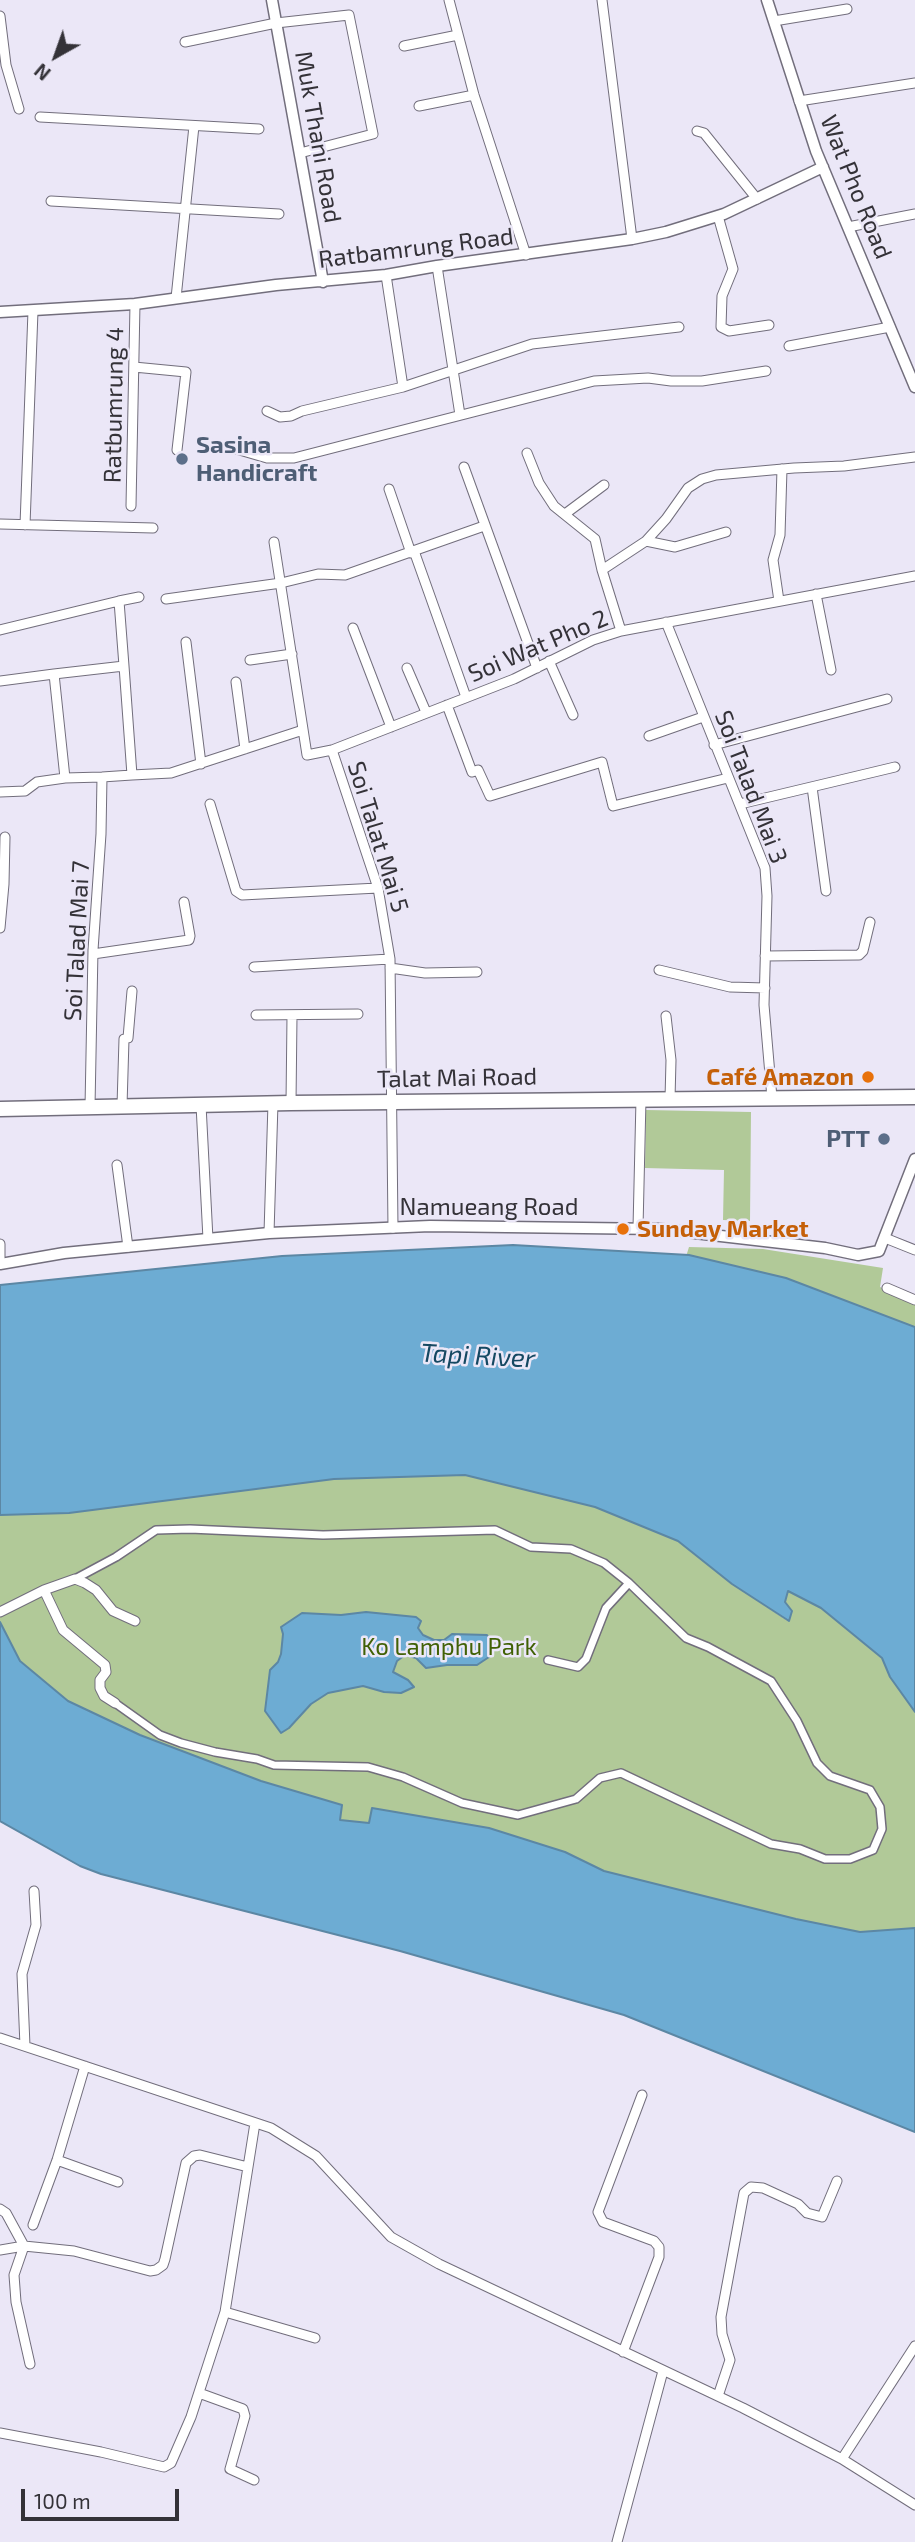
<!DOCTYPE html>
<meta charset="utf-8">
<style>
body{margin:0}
#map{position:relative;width:915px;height:2542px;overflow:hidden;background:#ebe7f7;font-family:"Exo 2",sans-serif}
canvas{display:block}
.north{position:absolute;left:21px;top:21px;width:70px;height:70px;-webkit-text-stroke:5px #ebe7f7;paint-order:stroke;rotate:220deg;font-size:19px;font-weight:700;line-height:28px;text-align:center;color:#343238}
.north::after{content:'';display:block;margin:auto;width:24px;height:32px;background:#343238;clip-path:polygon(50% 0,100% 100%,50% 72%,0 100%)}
.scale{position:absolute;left:21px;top:2489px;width:158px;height:32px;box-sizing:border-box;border:4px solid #343238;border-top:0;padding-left:9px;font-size:21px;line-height:24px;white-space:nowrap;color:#343238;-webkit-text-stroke:5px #ebe7f7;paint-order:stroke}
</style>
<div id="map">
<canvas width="915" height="2542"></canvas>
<div class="north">N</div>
<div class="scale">100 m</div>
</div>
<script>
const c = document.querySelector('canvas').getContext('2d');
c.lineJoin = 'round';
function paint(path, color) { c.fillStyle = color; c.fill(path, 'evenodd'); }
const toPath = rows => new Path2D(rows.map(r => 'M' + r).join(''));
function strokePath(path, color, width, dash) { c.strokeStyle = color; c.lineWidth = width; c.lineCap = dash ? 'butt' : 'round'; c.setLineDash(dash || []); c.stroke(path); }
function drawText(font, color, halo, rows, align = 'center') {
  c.font = font + ' "Exo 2",sans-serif'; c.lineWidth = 5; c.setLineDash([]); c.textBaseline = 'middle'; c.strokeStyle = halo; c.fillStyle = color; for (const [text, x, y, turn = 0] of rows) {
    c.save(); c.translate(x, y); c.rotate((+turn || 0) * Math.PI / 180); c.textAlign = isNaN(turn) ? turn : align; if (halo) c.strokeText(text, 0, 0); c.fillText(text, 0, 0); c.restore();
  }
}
paint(toPath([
 [646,1110,751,1112,750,1221,723,1220,724,1170,645,1168],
 [689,1247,763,1249,883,1268,880,1287,915,1302,915,1339,684,1263],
 [418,1475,465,1475,595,1507,678,1541,732,1584,788,1621,785,1602,787,1591,821,1608,882,1658,890,1677,915,1712,915,1928,860,1932,796,1919,604,1871,565,1852,489,1828,372,1808,369,1823,340,1820,341,1805,261,1781,140,1735,68,1701,20,1661,0,1622,0,1515,69,1513,334,1479]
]), '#b1c998');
const water = toPath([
 [513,1245,689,1255,786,1278,915,1327,915,1712,890,1677,882,1658,821,1608,788,1591,785,1602,792,1611,789,1621,732,1584,678,1541,595,1507,465,1475,334,1479,69,1513,0,1515,0,1285,282,1256,513,1245],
 [366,1612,416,1617,421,1621,418,1628,423,1635,434,1640,444,1640,452,1634,487,1635,494,1646,489,1657,477,1665,447,1665,426,1668,416,1658,405,1655,397,1661,393,1672,408,1680,414,1687,401,1693,384,1692,363,1686,328,1693,311,1704,289,1728,281,1733,265,1711,270,1670,278,1662,281,1654,283,1634,281,1627,302,1613,341,1615,366,1612],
 [0,1622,20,1661,68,1701,140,1735,261,1781,342,1805,340,1820,369,1823,372,1808,489,1828,565,1852,604,1871,796,1919,860,1932,915,1928,915,2132,624,2015,400,1951,101,1874,80,1866,0,1821,0,1622]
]);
paint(water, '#6dacd3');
strokePath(water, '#5c87a4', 2);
const pedestrian = toPath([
 [75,1579,116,1557,156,1530,190,1529,323,1535,495,1530,531,1547,571,1549,604,1563,629,1583,686,1638,708,1647,771,1681,797,1721,817,1763,830,1776,870,1790,880,1807,882,1829,873,1850,850,1859,825,1859,800,1849,771,1844,621,1773,600,1778,576,1799,518,1815,462,1803,403,1777,368,1767,274,1765,257,1759,215,1752,181,1743,160,1735,115,1703],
 [548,1660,578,1667,586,1659,606,1608,629,1583]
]);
const minor = toPath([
 [449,0,474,95,526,255],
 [602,0,632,239],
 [0,16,6,65,19,109],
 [774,21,847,9],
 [185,42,276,23,349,15,373,134,300,153],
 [404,46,458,35],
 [799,101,915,83],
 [419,106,474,95],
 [40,117,259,129],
 [697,131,704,133,757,199],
 [51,201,279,214],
 [718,216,733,269,722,296,721,327,729,331,769,325],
 [848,227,915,214],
 [437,266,460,415],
 [386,275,403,387],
 [176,298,194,126],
 [789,346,890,327],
 [134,367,186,372,177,450],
 [267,411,280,417,291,416,302,411,403,387,532,344,679,327],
 [236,449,267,458,294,458,594,381,648,378,671,381,702,381,766,371],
 [527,453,539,483,554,506,595,539,602,570],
 [464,467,537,668],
 [389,489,411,553],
 [131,506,135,304],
 [565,514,604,485],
 [0,524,153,528],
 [25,525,33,311],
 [646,541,675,547,726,532],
 [274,542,307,755,332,750,514,679,593,640,621,631,915,576],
 [414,551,466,697],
 [816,594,831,670],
 [166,599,281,583,318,574,345,575,484,526],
 [119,601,139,597],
 [779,601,773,560,780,535,782,469],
 [666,622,765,868,767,896,764,1005,772,1098],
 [353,628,391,727],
 [0,630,119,601,124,666],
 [621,631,602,570,646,541,666,519,688,488,702,479,716,475,794,468,844,466,915,457],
 [186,642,201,764],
 [250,660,292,654],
 [549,661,573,715],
 [407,668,426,712],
 [0,681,54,674],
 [236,682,245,749],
 [447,705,472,772,478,770,490,796,602,762,613,806,728,778],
 [649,736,703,717],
 [714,745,887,699],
 [332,750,378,888,390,959,393,1228],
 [132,775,124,666,54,674,65,778,102,777,132,775,171,773,303,730],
 [812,787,826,891],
 [0,792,25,791,37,782,65,778],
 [210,804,236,891,242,895,378,888],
 [740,804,895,767],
 [0,928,4,884,5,837],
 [93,954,189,940,190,936,184,902],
 [765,956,859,955,863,951,870,922],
 [254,967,390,959],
 [390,968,425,973,477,972],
 [659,970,730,987,765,988],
 [256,1015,358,1014],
 [666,1016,671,1060,670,1099],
 [291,1103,292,1016],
 [201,1105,208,1239],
 [122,1106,124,1039,128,1038,132,991],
 [90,1107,93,950,101,834,102,777],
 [117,1165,128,1247],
 [638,1228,641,1099],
 [269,1233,273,1103],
 [885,1238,915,1250],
 [0,1244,0,1264],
 [887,1288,915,1300],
 [44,1590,63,1630,105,1665,106,1672,100,1680,100,1688,104,1696,115,1703],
 [0,1612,44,1590,75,1579,85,1583,96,1590,113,1611,135,1621],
 [0,2038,271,2128,316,2156,391,2237,439,2264,743,2408,842,2459,915,2505],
 [25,2046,22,1974,36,1925,34,1891],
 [57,2160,118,2182],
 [0,2209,6,2213,24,2246,14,2275,16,2302,30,2364],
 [33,2225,57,2160,85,2066],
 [0,2250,24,2246,74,2251,150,2271,156,2270,163,2265,165,2259,186,2163,194,2156,200,2155,248,2167],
 [225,2312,315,2338],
 [623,2352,659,2257,659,2247,654,2241,603,2222,598,2212,642,2095],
 [199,2393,243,2409,245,2416,230,2469,254,2480],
 [718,2396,730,2360,722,2334,721,2317,744,2193,751,2187,763,2188,798,2204,807,2213,822,2217,837,2181],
 [0,2433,101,2452,164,2467,171,2463,191,2417,225,2312,255,2123],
 [842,2459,915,2346],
 [617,2542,663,2371]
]);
const tertiary = toPath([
 [272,0,323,282],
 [767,0,816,151,915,387],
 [0,312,135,304,276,285,386,275,437,266,632,239,666,232,724,214,823,167],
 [0,1264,64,1253,269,1233,430,1226,660,1229,825,1248,858,1255,879,1251,915,1159]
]);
const primary = toPath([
 [0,1109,291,1103,915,1097]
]);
strokePath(pedestrian, '#726e7c', 10);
strokePath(minor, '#726e7c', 11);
strokePath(tertiary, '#726e7c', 13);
strokePath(primary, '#726e7c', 17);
strokePath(pedestrian, '#fff', 7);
strokePath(minor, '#fff', 9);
strokePath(tertiary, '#fff', 10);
strokePath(primary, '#fff', 14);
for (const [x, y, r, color] of [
 [182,459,7,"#5c6f8a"],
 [868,1077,7,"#e8710a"],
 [884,1139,7,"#5c6f8a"],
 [623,1229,7,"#e8710a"]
]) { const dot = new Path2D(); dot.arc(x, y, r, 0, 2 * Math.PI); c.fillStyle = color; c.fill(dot); strokePath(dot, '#ebe7f7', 2.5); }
drawText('24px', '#343238', '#ebe7f7', [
 ["Muk Thani Road",318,137,80],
 ["Wat Pho Road",856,187,68],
 ["Ratbamrung Road",416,248,-7],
 ["Ratbumrung 4",114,405,-89],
 ["Soi Wat Pho 2",538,646,-23],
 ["Soi Talad Mai 3",751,787,69],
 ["Soi Talat Mai 5",378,837,73],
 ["Soi Talad Mai 7",77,941,-87],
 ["Talat Mai Road",457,1078,-1],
 ["Namueang Road",489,1207]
]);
drawText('bold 24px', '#4e5e75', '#ebe7f7', [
 ["Sasina",196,445],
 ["Handicraft",196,473],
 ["PTT",870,1139,"right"]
], 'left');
drawText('bold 24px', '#c56008', '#ebe7f7', [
 ["Café Amazon",854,1077],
 ["Sunday Market",637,1229,"left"]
], 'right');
drawText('24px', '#416105', '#ebe7f7', [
 ["Ko Lamphu Park",449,1647]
]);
drawText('italic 26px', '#154862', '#ebe7f7', [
 ["Tapi River",478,1356,3]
]);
</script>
